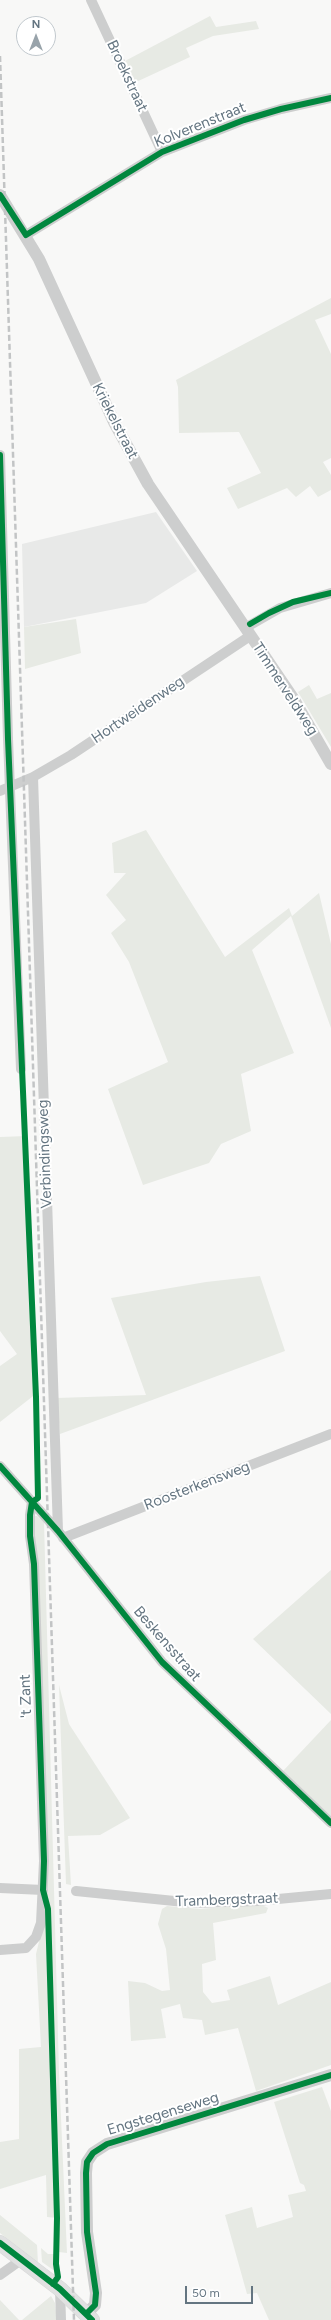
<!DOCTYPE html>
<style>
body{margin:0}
#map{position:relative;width:331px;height:2320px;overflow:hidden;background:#f8f8f7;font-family:Figtree,sans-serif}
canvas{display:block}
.north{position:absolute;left:16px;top:16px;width:40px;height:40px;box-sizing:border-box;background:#fff;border:1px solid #c1c8cd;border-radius:50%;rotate:0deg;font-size:11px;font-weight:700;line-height:16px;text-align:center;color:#647581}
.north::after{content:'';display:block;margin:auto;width:14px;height:18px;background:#98a3aa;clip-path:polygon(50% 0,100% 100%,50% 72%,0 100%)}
.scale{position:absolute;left:185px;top:2286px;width:68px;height:18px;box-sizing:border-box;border:2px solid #647581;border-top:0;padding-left:5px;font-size:12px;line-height:14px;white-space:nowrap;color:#647581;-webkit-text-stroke:3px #fff;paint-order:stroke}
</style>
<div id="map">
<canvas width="331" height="2320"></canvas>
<div class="north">N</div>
<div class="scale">50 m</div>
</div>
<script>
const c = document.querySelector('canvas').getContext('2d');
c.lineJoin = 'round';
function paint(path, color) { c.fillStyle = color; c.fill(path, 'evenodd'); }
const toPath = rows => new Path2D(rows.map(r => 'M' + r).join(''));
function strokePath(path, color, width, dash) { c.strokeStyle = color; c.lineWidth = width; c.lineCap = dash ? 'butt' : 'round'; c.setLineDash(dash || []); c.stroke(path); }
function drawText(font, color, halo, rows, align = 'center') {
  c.font = font + ' Figtree,sans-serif'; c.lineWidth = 4; c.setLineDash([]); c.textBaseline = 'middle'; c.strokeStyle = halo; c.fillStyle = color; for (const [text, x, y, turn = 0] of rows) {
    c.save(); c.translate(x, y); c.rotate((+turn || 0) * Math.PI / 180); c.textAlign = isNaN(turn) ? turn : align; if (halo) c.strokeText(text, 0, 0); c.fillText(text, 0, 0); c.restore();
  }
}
paint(toPath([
 [156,512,197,571,146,603,24,627,22,544]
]), '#e8e9e8');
paint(toPath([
 [210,16,216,27,256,21,259,29,213,36,186,48,190,57,134,83,125,61],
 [331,298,331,314,315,320,331,354,331,458,323,462,331,475,331,490,318,497,310,486,296,497,287,488,238,509,227,488,261,473,239,432,179,433,178,387,176,380],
 [76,619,81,653,25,669,24,627],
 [309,685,317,699,331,693,331,747,298,692],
 [146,830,225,957,289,908,292,916,319,893,331,944,331,1028,291,916,252,950,294,1053,241,1074,251,1131,221,1144,209,1163,143,1185,108,1089,168,1062,129,962,111,933,126,920,106,895,126,873,114,873,112,843],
 [27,1136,37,1393,0,1422,0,1366,17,1354,0,1331,0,1137],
 [260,1276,285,1351,60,1434,57,1398,146,1395,111,1298,206,1282],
 [34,1516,37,1516,44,1522,59,2073,67,2253,59,2252,58,2218,47,2217,46,2175,0,2189,0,2142,19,2139,19,2049,41,2047,36,1954,44,1921],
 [331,1570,331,1714,253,1639],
 [59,1685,69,1724,130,1818,100,1835,68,1836,71,1885,66,1884],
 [331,1720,331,1816,283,1771],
 [260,1904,268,1908,266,1913,213,1923,216,1960,202,1964,203,1992,212,2003,230,2000,227,1990,270,1976,278,2005,331,1982,331,2065,256,2091,238,2028,205,2035,202,2020,183,2018,180,2004,161,2009,166,2038,131,2041,128,1981,145,1983,162,1991,170,1990,166,1949,158,1924,162,1909,167,1906,200,1909],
 [322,2087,331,2111,331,2320,269,2320,257,2293,247,2294,225,2215,252,2207,257,2228,293,2217,288,2195,306,2191,304,2185,300,2183,274,2102],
 [0,2215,37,2245,38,2263,0,2233],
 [41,2248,48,2254,54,2254,56,2272,42,2262],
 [51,2296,55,2303,57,2320,22,2320],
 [0,2300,19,2320,0,2320]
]), '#e7eae4');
const primary = toPath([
 [0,2243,60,2289,92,2320]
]);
strokePath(primary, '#d5d6d6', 16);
strokePath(toPath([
 [91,0,162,152],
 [26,235,162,152,244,120,281,109,331,98],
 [0,455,8,739,21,1069],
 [245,628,280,608,331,593],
 [33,777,58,1531],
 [0,791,33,777,71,755,250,636],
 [0,1466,58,1531,162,1662,331,1823],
 [63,1538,331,1434],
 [0,1888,43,1890],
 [76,1891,194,1903,257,1901,331,1894],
 [0,1950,26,1948,36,1937,41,1923,44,1861,34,1564,30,1536,30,1515,32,1502],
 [0,2275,21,2260],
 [60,2289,61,2320]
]), '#cdcece', 10);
strokePath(toPath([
 [0,195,39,259,114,422,148,484,293,698,331,764],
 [87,2313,95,2305,96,2293,87,2232,86,2173,87,2162,93,2153,107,2144,331,2075]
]), '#cdcece', 12);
strokePath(primary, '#e0e1e1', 15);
strokePath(toPath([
 [0,56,74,2320]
]), '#c2c4c5', 2.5, [6, 3]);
strokePath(toPath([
 [0,195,26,235,162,152,244,120,281,109,331,98],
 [0,455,8,739,36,1397,38,1498,32,1502],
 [250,624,269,613,293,602,331,593],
 [0,1466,58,1531,162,1662,331,1823],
 [32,1502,30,1515,30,1536,34,1564,44,1861,43,1890,48,1909,57,2218,56,2264,58,2277,53,2284],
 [0,2243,60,2289,92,2320],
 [87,2313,95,2305,96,2293,87,2232,86,2173,87,2162,93,2153,107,2144,331,2075]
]), '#00873e', 6);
drawText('15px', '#647581', '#fff', [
 ["Broekstraat",127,76,65],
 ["Kolverenstraat",200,125,-22],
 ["Kriekelstraat",115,421,63],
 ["Timmerveldweg",285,689,57],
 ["Hortweidenweg",138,710,-34],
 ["Verbindingsweg",45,1154,-92],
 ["Roosterkensweg",197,1486,-21],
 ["Beskensstraat",167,1644,49],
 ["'t Zant",26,1696,-92],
 ["Trambergstraat",227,1900,-2],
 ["Engstegenseweg",163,2114,-17]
]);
</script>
